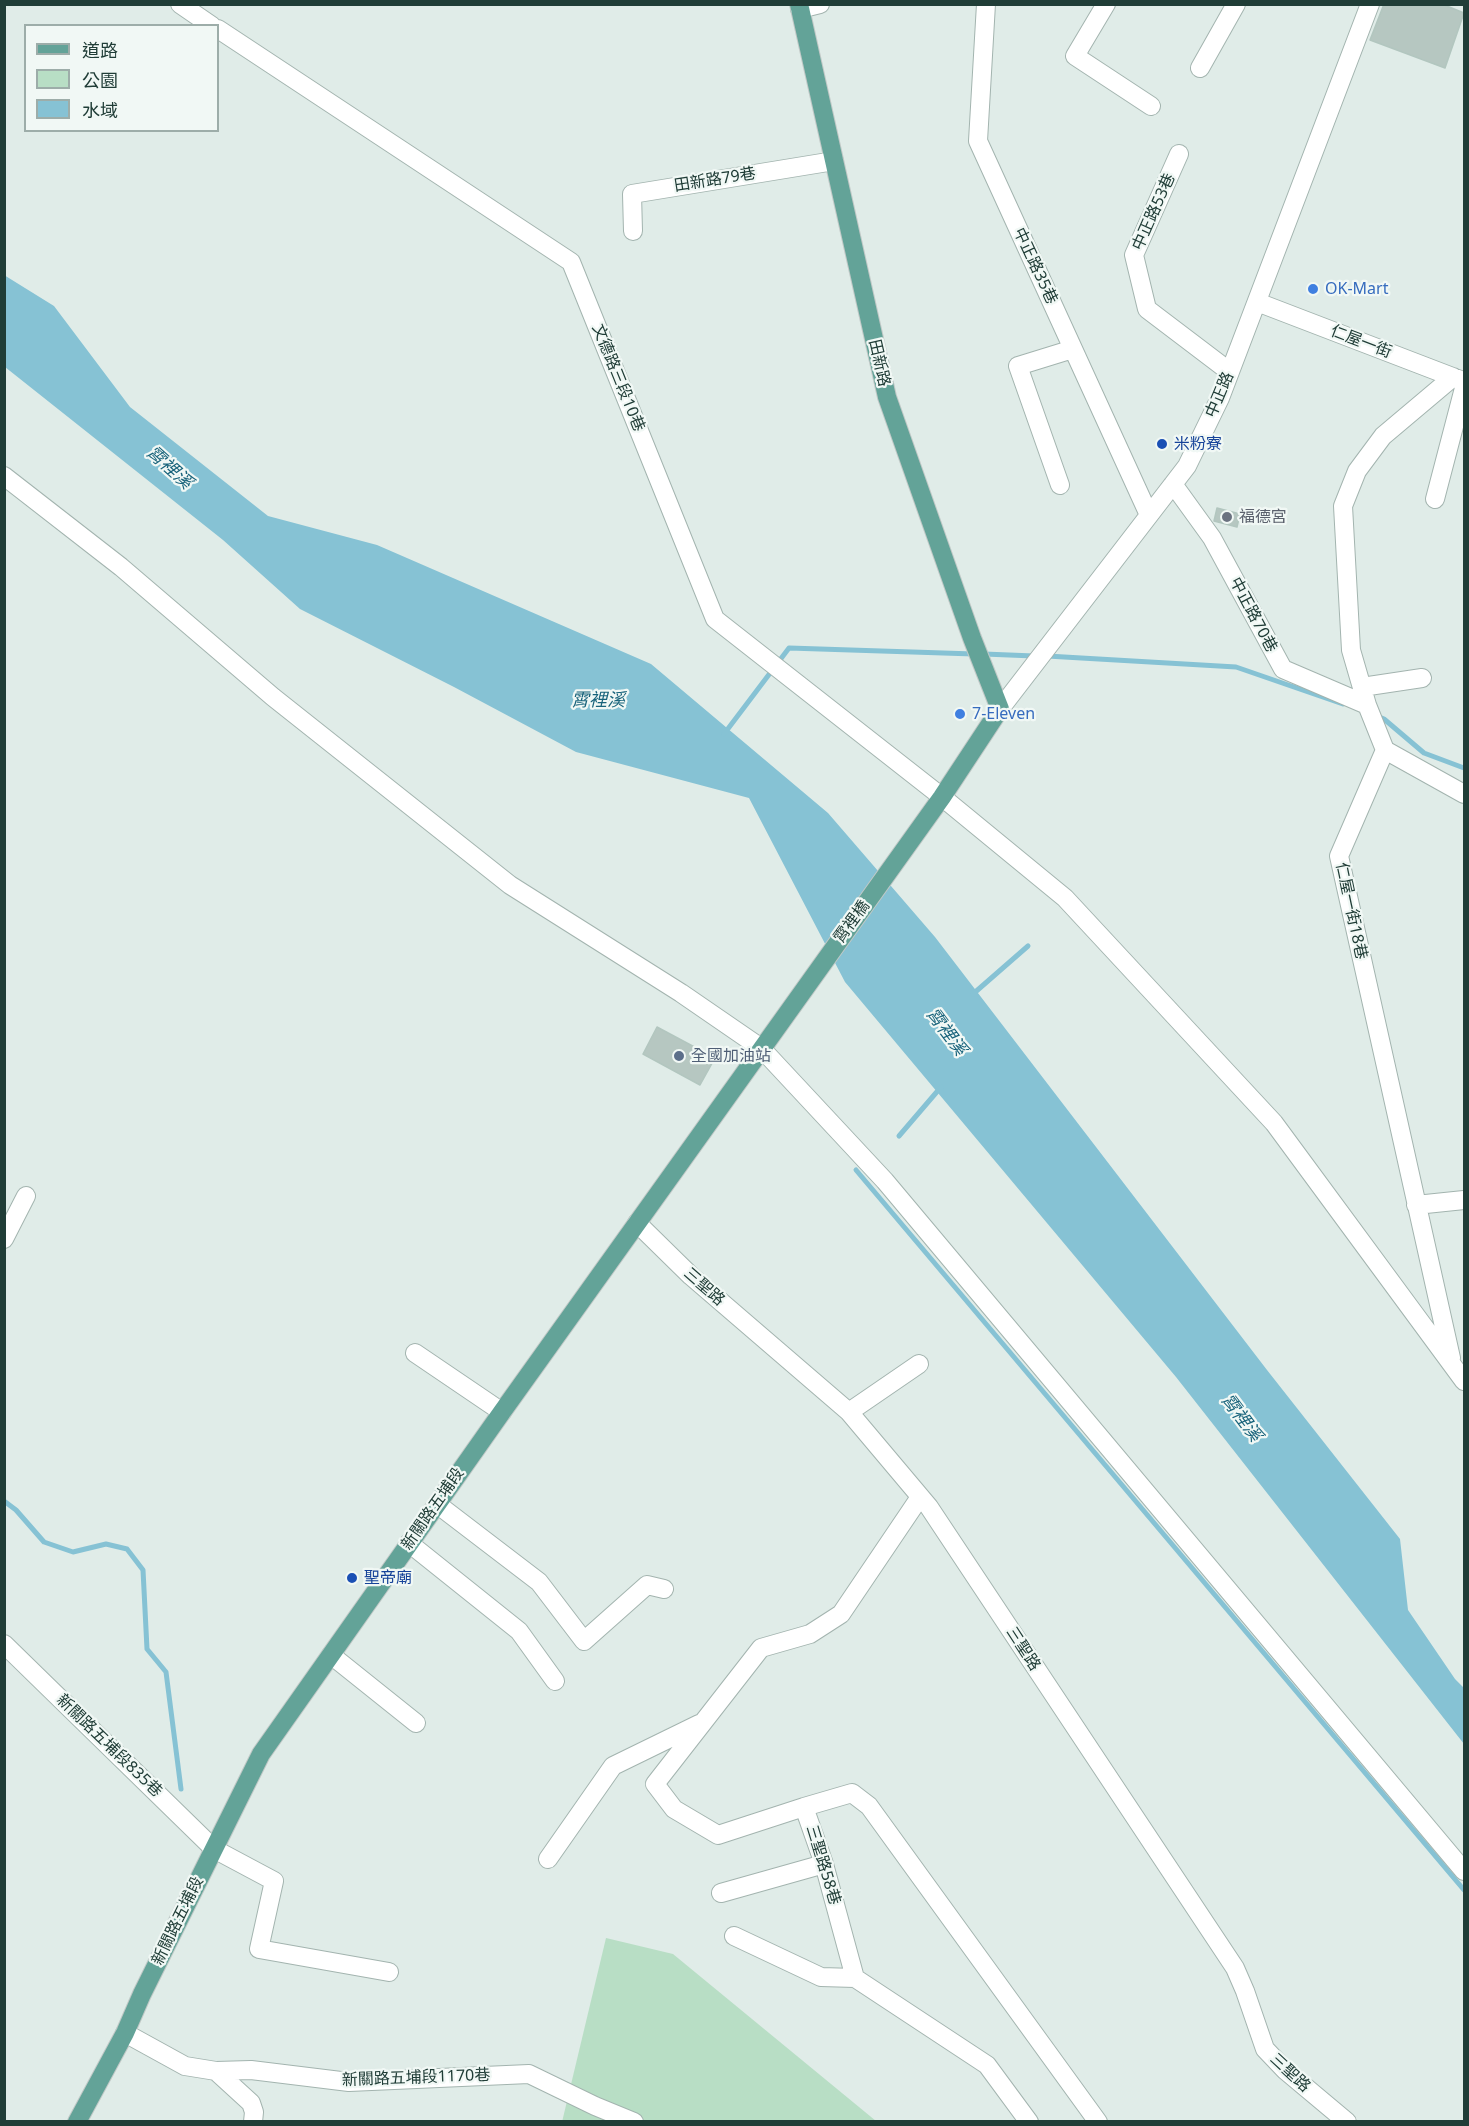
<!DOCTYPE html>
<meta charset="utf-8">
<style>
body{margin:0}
#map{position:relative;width:1469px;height:2126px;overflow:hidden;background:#e0ece8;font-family:"Noto Sans","Noto Sans TC",sans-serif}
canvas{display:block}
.frame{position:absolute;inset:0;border:6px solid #203d37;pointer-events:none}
.legend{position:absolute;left:24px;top:24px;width:195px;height:108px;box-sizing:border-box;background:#f1f8f5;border:2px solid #9dada9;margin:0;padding:8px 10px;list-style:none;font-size:18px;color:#203d37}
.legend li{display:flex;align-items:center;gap:12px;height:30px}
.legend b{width:30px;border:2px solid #9dada9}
</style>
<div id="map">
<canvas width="1469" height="2126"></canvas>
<div class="frame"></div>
<ul class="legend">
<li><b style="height:8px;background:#63a398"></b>道路</li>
<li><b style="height:16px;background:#b8dec5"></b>公園</li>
<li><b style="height:16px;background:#86c2d4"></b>水域</li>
</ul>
</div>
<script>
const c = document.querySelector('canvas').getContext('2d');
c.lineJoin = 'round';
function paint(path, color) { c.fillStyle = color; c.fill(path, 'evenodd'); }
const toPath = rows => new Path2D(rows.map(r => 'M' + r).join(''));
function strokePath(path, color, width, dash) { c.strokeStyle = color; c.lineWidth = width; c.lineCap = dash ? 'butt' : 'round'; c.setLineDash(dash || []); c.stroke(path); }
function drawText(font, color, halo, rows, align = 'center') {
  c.font = font + ' "Noto Sans","Noto Sans TC",sans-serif'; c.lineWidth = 4.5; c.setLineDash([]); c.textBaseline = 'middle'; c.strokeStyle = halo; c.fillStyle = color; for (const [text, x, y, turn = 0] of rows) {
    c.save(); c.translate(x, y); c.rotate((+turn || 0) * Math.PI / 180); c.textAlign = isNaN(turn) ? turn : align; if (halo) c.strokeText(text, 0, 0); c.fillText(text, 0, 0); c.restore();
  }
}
paint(toPath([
 [606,1938,673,1954,876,2121,562,2122]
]), '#b8dec5');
paint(toPath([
 [4,275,54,306,130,407,268,516,377,545,651,664,828,813,935,937,1267,1370,1400,1539,1408,1610,1455,1679,1464,1688,1464,1744,1176,1377,845,982,749,798,576,752,454,687,300,609,223,540,5,367]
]), '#86c2d4');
strokePath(toPath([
 [984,654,1034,656],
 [1047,656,1236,667,1343,704],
 [1377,716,1384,719,1424,753,1464,768],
 [724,734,789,648,974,654],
 [973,994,1028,946],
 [899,1136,941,1087],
 [856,1170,1464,1890],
 [4,1501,16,1510,44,1542,73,1552,106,1544,127,1549,143,1570,147,1649,166,1672,181,1789]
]), '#86c2d4', 5);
const building = toPath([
 [1384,4,1442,4,1464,13,1445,68,1370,40,1384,4],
 [1217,508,1240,514,1237,527,1214,521,1217,508],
 [657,1027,715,1058,700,1085,643,1054,657,1027]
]);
paint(building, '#b6c7c1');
strokePath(building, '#b2c6bf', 1.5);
const minor = toPath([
 [180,4,212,26],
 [986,4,978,141,1149,515],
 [1106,4,1075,56,1151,106],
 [800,9,820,4],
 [218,29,571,262,715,619,942,797,1065,898,1274,1123,1464,1381],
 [1200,68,1236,4],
 [1179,154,1134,255,1147,309,1230,372],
 [633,231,632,194,834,161],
 [1257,302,1463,381],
 [4,476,121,567,273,697,510,885,681,993,761,1048,885,1181,1464,1871],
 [1173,484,1212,538,1283,669,1367,705],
 [1060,485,1018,366,1073,349],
 [1435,499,1464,388],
 [1362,687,1422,678],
 [1000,709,1187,466,1220,398,1370,4],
 [1385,750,1464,794],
 [1416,1205,1464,1200],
 [637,1223,691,1276,849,1412,929,1507,1235,1968,1245,1991,1265,2049,1285,2070,1347,2122],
 [4,1239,26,1196],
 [415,1353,502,1412],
 [1451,1358,1339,856,1385,750,1367,705,1351,650,1343,506,1357,471,1383,436,1453,377],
 [849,1412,919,1364],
 [920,1497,841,1614,810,1634,761,1648,655,1784,674,1809,718,1835,804,1807,824,1864,855,1978,987,2065,1029,2122],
 [437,1504,539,1582,584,1641,647,1585,664,1589],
 [409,1543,519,1631,555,1681],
 [4,1644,214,1849,274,1881,259,1949,389,1972],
 [331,1655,416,1723],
 [804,1807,852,1793,869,1806,1098,2122],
 [548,1859,613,1766,699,1724],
 [721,1893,824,1864],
 [734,1936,821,1977,855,1978],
 [125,2033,185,2066,216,2071,251,2070,349,2082,529,2074,595,2106,634,2122],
 [216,2071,251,2103,254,2112,253,2122]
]);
const major = toPath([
 [77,2122,125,2033,142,1994,261,1754,502,1412,942,797,1000,709,972,638,887,397,799,4]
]);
strokePath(minor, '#a3b4af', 20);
strokePath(major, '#c1c9c7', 20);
strokePath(minor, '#fff', 18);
strokePath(major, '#63a398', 18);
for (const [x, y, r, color] of [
 [1313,289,6,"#3f7fe0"],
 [1162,444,6,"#1a4fb4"],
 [1227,517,6,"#6b7280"],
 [960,714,6,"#3f7fe0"],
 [679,1056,6,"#5c6f8a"],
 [352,1578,6,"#1a4fb4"]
]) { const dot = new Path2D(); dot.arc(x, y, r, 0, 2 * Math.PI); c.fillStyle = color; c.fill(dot); strokePath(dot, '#f1f8f5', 2); }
drawText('16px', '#203d37', '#f1f8f5', [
 ["田新路79巷",715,180,-9],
 ["中正路53巷",1154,212,-66],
 ["中正路35巷",1035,266,65],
 ["仁屋一街",1361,342,21],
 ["田新路",879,363,77],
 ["文德路三段10巷",618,378,68],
 ["中正路",1220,395,-67],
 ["中正路70巷",1253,615,62],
 ["仁屋一街18巷",1351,911,78],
 ["霄裡橋",852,922,-54],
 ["三聖路",704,1287,41],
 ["新關路五埔段",433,1509,-55],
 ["三聖路",1023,1649,57],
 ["新關路五埔段835巷",109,1746,44],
 ["三聖路58巷",823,1865,73],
 ["新關路五埔段",178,1921,-64],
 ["三聖路",1290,2073,43],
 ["新關路五埔段1170巷",416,2078,-2]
]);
drawText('16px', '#366cbe', '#f1f8f5', [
 ["OK-Mart",1325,289],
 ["7-Eleven",972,714]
], 'left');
drawText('16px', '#164399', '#f1f8f5', [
 ["米粉寮",1174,444],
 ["聖帝廟",364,1578]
], 'left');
drawText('16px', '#5b616d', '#f1f8f5', [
 ["福德宮",1239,517]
], 'left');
drawText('16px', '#4e5e75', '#f1f8f5', [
 ["全國加油站",691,1056]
], 'left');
drawText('italic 18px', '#18637b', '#f1f8f5', [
 ["霄裡溪",169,468,42],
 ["霄裡溪",598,701],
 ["霄裡溪",946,1032,53],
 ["霄裡溪",1241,1418,53]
]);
</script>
